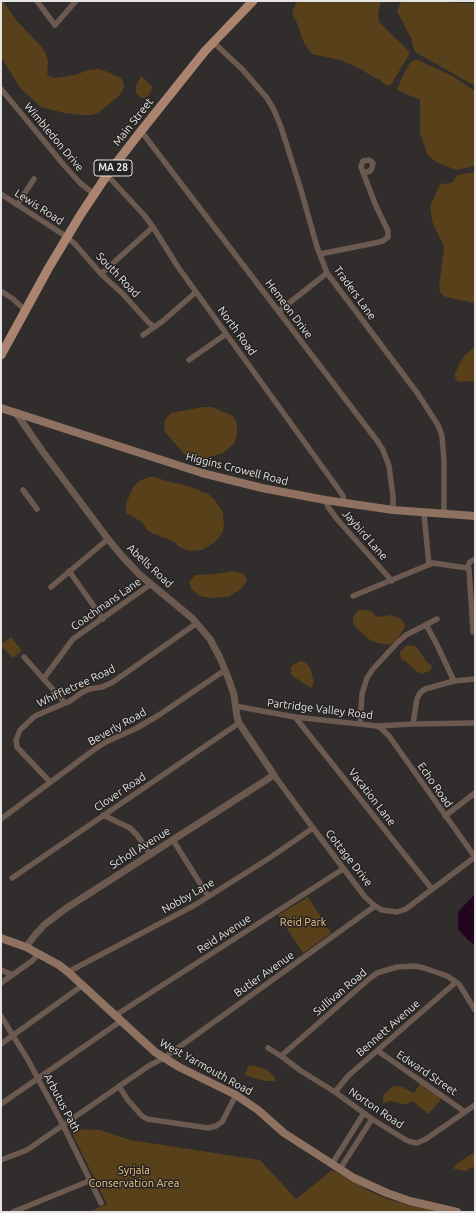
<!DOCTYPE html>
<style>
body{margin:0}
#map{position:relative;width:476px;height:1213px;overflow:hidden;background:#302d2c;font-family:Ubuntu,sans-serif}
canvas{display:block}
.frame{position:absolute;inset:0;border:2px solid #e5e3e3;pointer-events:none}
</style>
<div id="map">
<canvas width="476" height="1213"></canvas>
<div class="frame"></div>
</div>
<script>
const c = document.querySelector('canvas').getContext('2d');
c.lineJoin = 'round';
function paint(path, color) { c.fillStyle = color; c.fill(path, 'evenodd'); }
const toPath = rows => new Path2D(rows.map(r => 'M' + r).join(''));
function strokePath(path, color, width, dash) { c.strokeStyle = color; c.lineWidth = width; c.lineCap = dash ? 'butt' : 'round'; c.setLineDash(dash || []); c.stroke(path); }
function drawText(font, color, halo, rows, align = 'center') {
  c.font = font + ' Ubuntu,sans-serif'; c.lineWidth = 3; c.setLineDash([]); c.textBaseline = 'middle'; c.strokeStyle = halo; c.fillStyle = color; for (const [text, x, y, turn = 0] of rows) {
    c.save(); c.translate(x, y); c.rotate((+turn || 0) * Math.PI / 180); c.textAlign = isNaN(turn) ? turn : align; if (halo) c.strokeText(text, 0, 0); c.fillText(text, 0, 0); c.restore();
  }
}
paint(toPath([
 [1,1,3,1,16,20,41,46,46,54,48,62,47,73,49,76,54,78,75,75,88,70,98,69,105,71,121,78,123,81,124,87,120,95,98,113,92,115,81,115,64,113,41,107,20,88,1,57],
 [297,1,381,1,378,14,379,22,410,52,407,58,392,83,389,86,384,84,380,80,370,75,361,69,340,60,312,54,304,43,296,21,292,14,293,10],
 [401,1,442,1,453,3,475,3,475,86,417,53,414,50,411,38,397,11],
 [414,60,418,60,452,76,475,91,475,166,456,170,436,162,428,155,420,134,420,100,397,90,402,77,410,63],
 [141,76,152,86,151,92,147,97,142,98,136,93,136,86],
 [475,172,475,303,474,303,446,297,441,294,440,291,439,287,444,247,432,221,430,206,440,184,452,183,457,175],
 [475,347,475,381,460,382,457,381,455,377,455,373,463,357],
 [203,407,212,407,233,416,237,424,237,435,234,444,223,453,204,459,187,457,166,433,164,429,165,420,171,413],
 [149,477,155,477,166,481,185,485,208,494,215,500,223,513,224,524,223,532,215,542,202,550,189,551,179,547,175,542,152,533,147,530,142,522,126,513,126,503,134,486,139,481],
 [234,571,244,574,247,581,241,589,228,597,210,598,199,596,191,588,189,582,195,575,214,574],
 [361,610,372,611,375,616,378,617,391,615,401,619,405,624,404,628,397,640,390,645,377,643,370,640,355,627,353,623,353,618,357,611],
 [11,637,22,651,13,658,1,646,1,644],
 [407,645,415,646,418,649,426,661,432,666,431,670,422,674,417,672,405,661,401,659,400,654,401,651],
 [301,661,306,663,310,667,314,683,311,688,291,675,291,668,294,664],
 [308,897,331,933,303,953,278,915],
 [249,1065,263,1068,271,1073,275,1078,275,1081,265,1081,247,1076,245,1074],
 [421,1082,442,1098,429,1114,412,1101,407,1104,403,1104,390,1101,383,1103,383,1095,393,1086,396,1086,402,1087,414,1093],
 [70,1129,100,1130,130,1140,260,1160,296,1199,332,1170,373,1193,391,1200,438,1212,89,1212,107,1204],
 [475,1152,475,1166,466,1171,454,1169,454,1167,456,1164]
]), '#57401a');
paint(toPath([
 [475,894,475,945,468,940,458,929,458,912]
]), '#220521');
strokePath(toPath([
 [37,1,55,25,76,1],
 [213,42,242,69,267,98,274,110,281,127,301,190,317,247,327,273,418,394,438,425,442,436,444,460,444,515],
 [1,89,63,164,80,183,94,194],
 [141,131,378,442,383,450,389,466,393,496,393,510],
 [107,175,144,215,153,227,178,267,339,490,343,496,344,503],
 [1,194,67,237,75,244,101,274,123,294,149,323,155,327],
 [17,205,34,179],
 [320,254,375,243,383,241,388,237,388,231,377,208,374,201,361,167,361,166,363,161,369,160,373,163,372,168,370,171,363,173],
 [101,274,153,227],
 [1,291,13,299,25,310],
 [279,311,327,273],
 [143,335,163,321,196,292],
 [189,360,226,334],
 [23,490,37,509],
 [325,500,328,507,337,519,392,581],
 [424,514,429,565],
 [467,568,469,569,473,632],
 [467,568,470,562,475,559],
 [69,571,103,619],
 [51,587,108,539],
 [353,596,433,563,467,568],
 [425,626,428,628,437,645,454,681],
 [24,657,65,703],
 [44,678,73,639,151,584],
 [235,706,295,717,377,726,413,724,475,723],
 [295,717,432,889],
 [360,724,362,694,367,678,373,669,397,643,406,635,437,619],
 [413,724,417,699,420,693,425,689,454,681,475,679],
 [377,726,382,729,389,736,475,857],
 [274,775,313,828,365,897,375,906,382,910,397,912,406,909,475,857],
 [50,782,17,747,16,740,20,730,35,716,70,701,81,693,89,689,102,687,113,682,197,623],
 [103,815,130,828,137,835,150,854],
 [445,816,475,793],
 [1,819,95,749,106,742,135,729,159,715,225,670],
 [173,840,208,896],
 [12,878,239,723],
 [1,970,13,975],
 [68,972,195,905,271,857,313,828],
 [1,983,32,961,39,953],
 [116,1015,343,869],
 [1,1016,28,1060,63,1125,101,1203],
 [1,1044,83,985],
 [268,1048,281,1056,301,1071,335,1092,372,1119,406,1140,411,1142,417,1143,426,1139,475,1105],
 [378,1051,465,1112],
 [281,1056,369,979,377,973,397,967,415,966,424,968,447,976,459,984,475,1010],
 [119,1086,127,1099,142,1116,147,1119,208,1128,216,1126,222,1122,236,1095],
 [335,1092,348,1076,456,982],
 [1,1104,121,1021],
 [1,1160,27,1150,150,1065,164,1058,375,906],
 [332,1164,364,1113],
 [340,1169,372,1119],
 [13,1212,89,1181]
]), '#6c594f', 5.5);
strokePath(toPath([
 [16,413,43,452,108,539,122,556,140,575,192,618,210,639,220,658,229,680,234,695,237,717,239,723,274,775,65,909,44,925,35,935,26,947]
]), '#6c594f', 7);
strokePath(toPath([
 [1,408,202,473,262,488,325,500,393,510,475,516],
 [1,938,26,947,59,965,68,972,155,1052,179,1067,236,1095,258,1110,284,1133,354,1178,387,1193,410,1201,457,1212]
]), '#8f7161', 8);
strokePath(toPath([
 [1,355,48,269,81,214,107,175,141,131,205,51,253,1]
]), '#aa846f', 9);
for (const [x, y, w] of [
 [113,168,38]
]) { const box = new Path2D(); box.roundRect(x - w / 2, y - 8, w, 16, 3); c.fillStyle = '#262323'; c.fill(box); strokePath(box, '#e5e3e3', 1); }
drawText('bold 10px', '#e5e3e3', null, [
 ["MA 28",113,168]
]);
drawText('11px', '#e5e3e3', '#262323', [
 ["Main Street",133,122,-52],
 ["Wimbledon Drive",54,137,50],
 ["Lewis Road",39,207,33],
 ["South Road",118,275,46],
 ["Traders Lane",355,293,54],
 ["Hemeon Drive",289,309,53],
 ["North Road",237,331,54],
 ["Higgins Crowell Road",237,469,14],
 ["Jaybird Lane",365,535,49],
 ["Abells Road",150,566,43],
 ["Coachmans Lane",106,604,-35],
 ["Whiffletree Road",76,686,-25],
 ["Partridge Valley Road",320,709,7],
 ["Beverly Road",117,727,-29],
 ["Echo Road",435,785,55],
 ["Clover Road",120,792,-34],
 ["Vacation Lane",372,797,52],
 ["Scholl Avenue",140,848,-32],
 ["Cottage Drive",349,858,52],
 ["Nobby Lane",188,896,-30],
 ["Reid Avenue",224,934,-33],
 ["Butler Avenue",264,974,-35],
 ["Sullivan Road",340,992,-40],
 ["Bennett Avenue",388,1028,-41],
 ["West Yarmouth Road",206,1067,29],
 ["Edward Street",427,1073,34],
 ["Arbutus Path",62,1103,62],
 ["Norton Road",376,1108,34]
]);
drawText('11px', '#f3c786', '#262323', [
 ["Reid Park",303,922],
 ["Syrjala",134,1170],
 ["Conservation Area",134,1183]
]);
</script>
